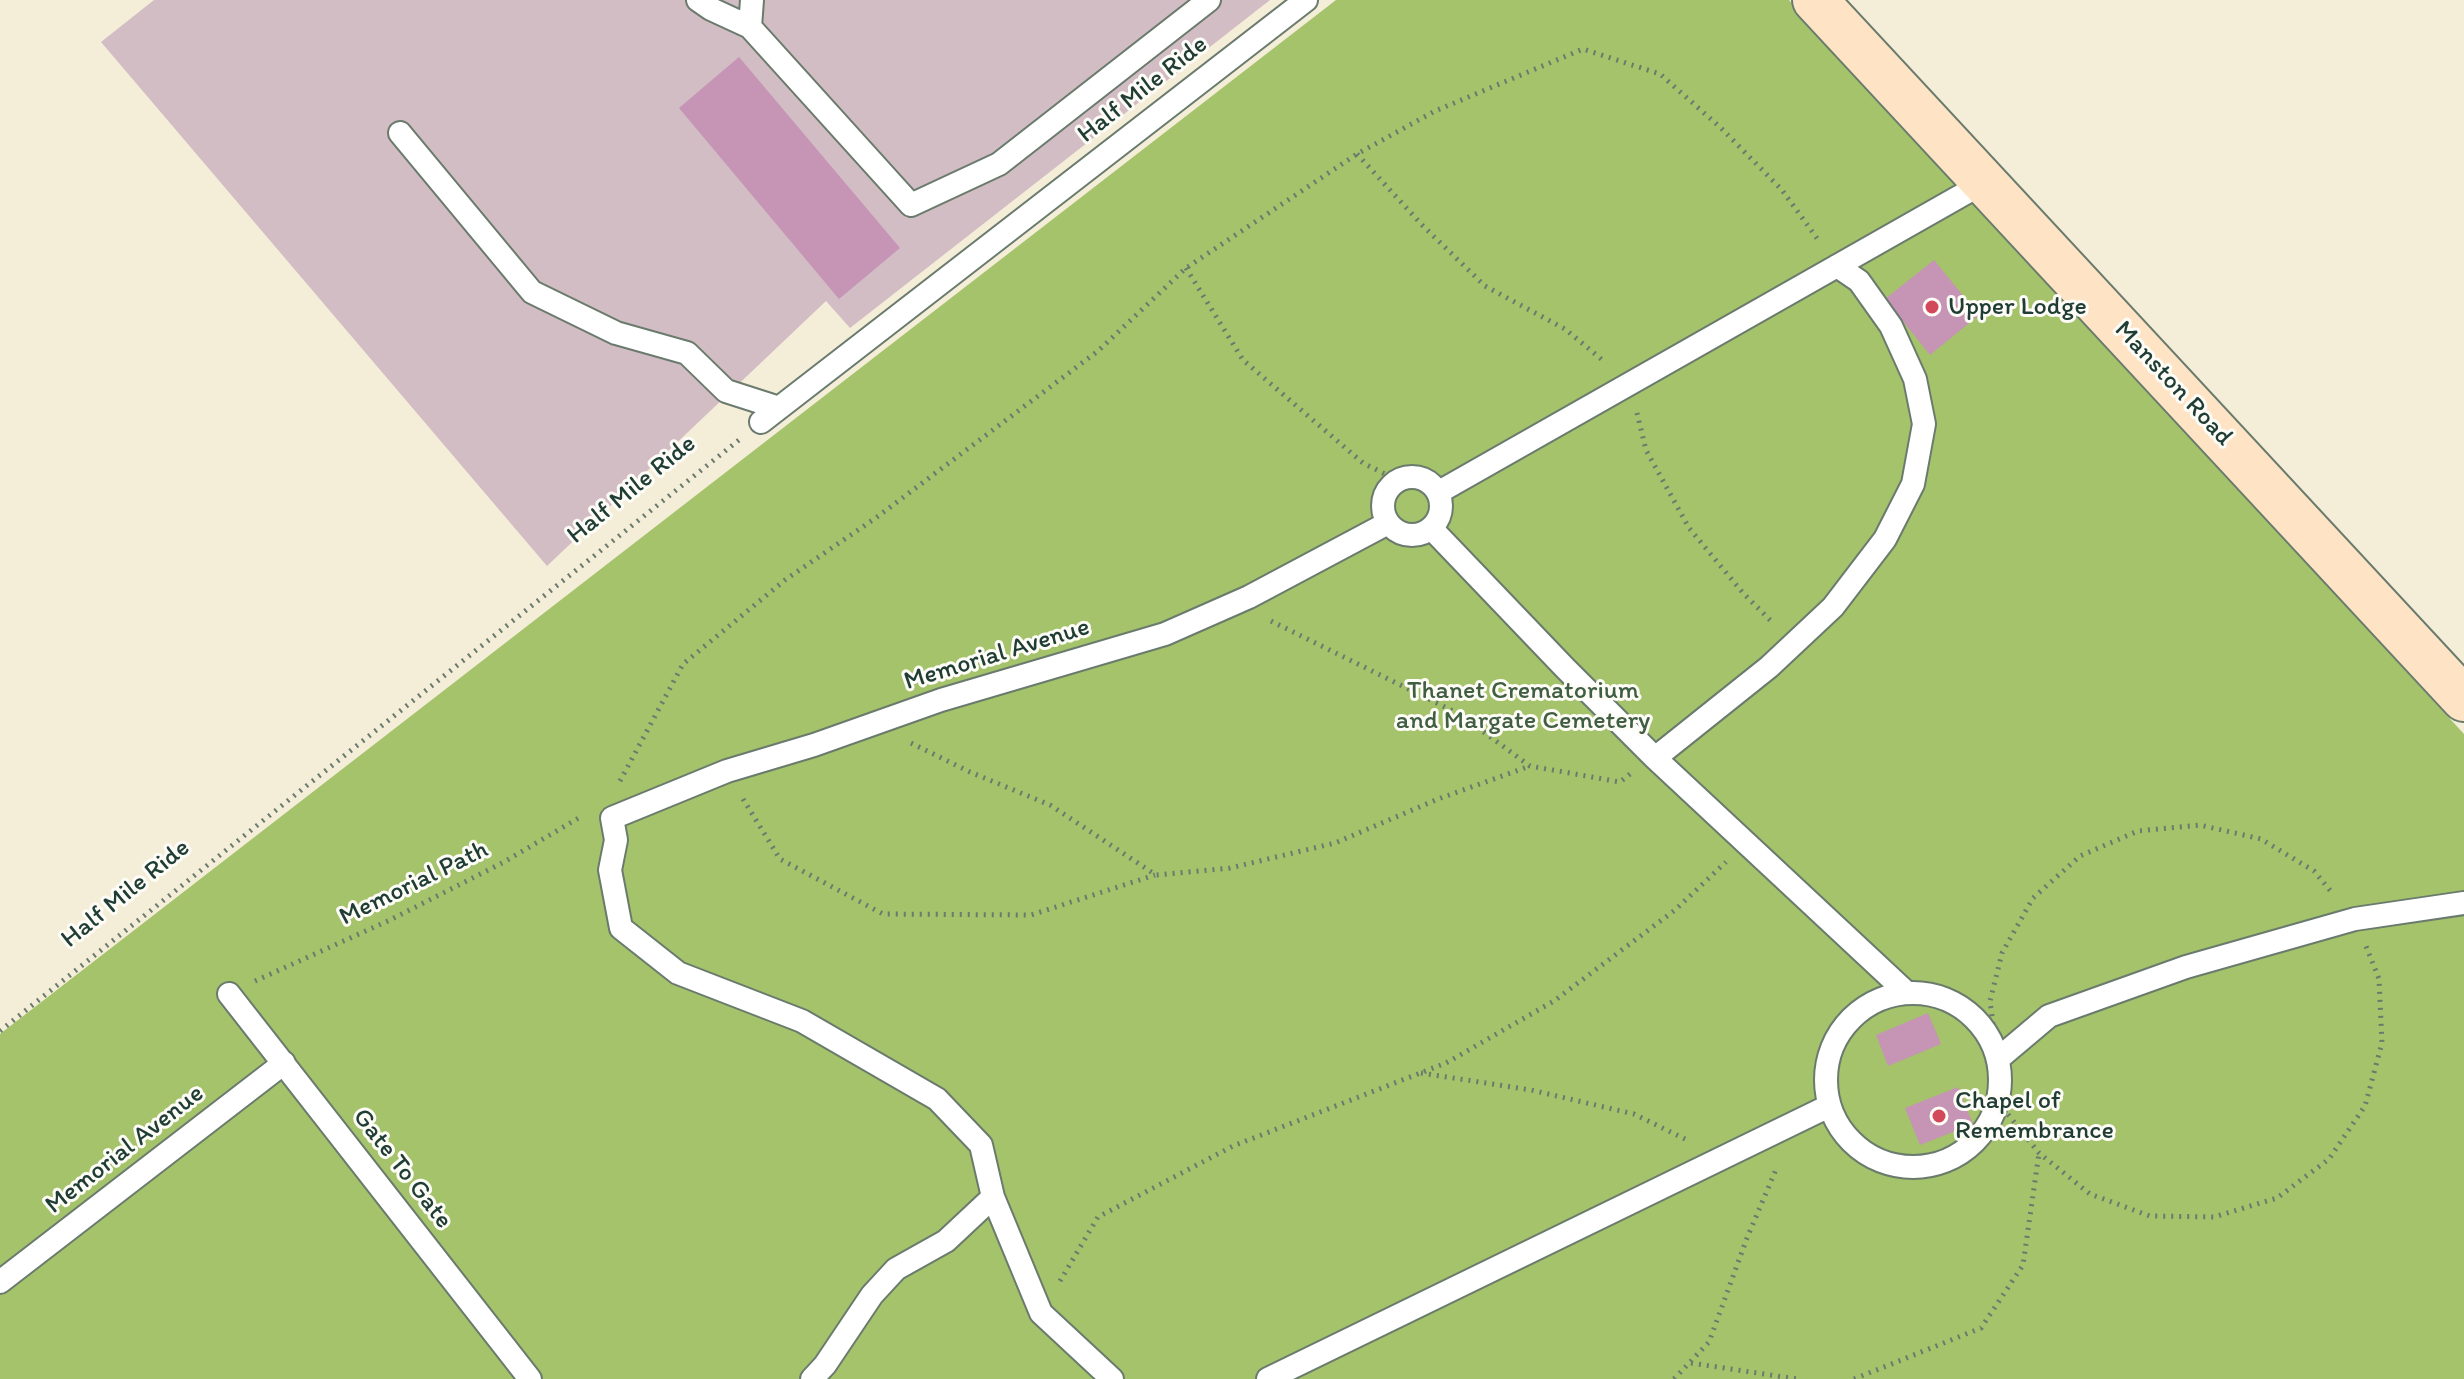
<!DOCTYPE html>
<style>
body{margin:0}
canvas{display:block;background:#f4edd8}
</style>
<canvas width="2464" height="1379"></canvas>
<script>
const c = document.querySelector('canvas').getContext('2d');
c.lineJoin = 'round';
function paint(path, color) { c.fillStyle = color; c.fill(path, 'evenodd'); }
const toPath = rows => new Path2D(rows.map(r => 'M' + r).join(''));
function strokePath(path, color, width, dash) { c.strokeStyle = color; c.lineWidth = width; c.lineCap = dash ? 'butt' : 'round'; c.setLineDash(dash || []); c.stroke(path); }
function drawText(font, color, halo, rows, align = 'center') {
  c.font = font + ' Itim,sans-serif'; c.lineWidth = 6; c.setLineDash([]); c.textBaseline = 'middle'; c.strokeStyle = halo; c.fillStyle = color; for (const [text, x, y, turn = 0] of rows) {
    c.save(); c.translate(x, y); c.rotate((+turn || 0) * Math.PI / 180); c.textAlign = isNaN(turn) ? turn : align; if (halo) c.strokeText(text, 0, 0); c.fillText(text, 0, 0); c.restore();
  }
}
paint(toPath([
 [154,0,1270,0,850,328,826,301,547,566,101,42]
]), '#d2bdc5');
paint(toPath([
 [1336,0,1789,0,2464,734,2464,1379,0,1379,0,1034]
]), '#a4c36b');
paint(toPath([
 [739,57,900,248,839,299,679,108],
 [1934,260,1979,315,1930,355,1885,299],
 [1928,1013,1941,1044,1888,1066,1876,1035],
 [1958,1087,1973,1124,1920,1145,1905,1108]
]), '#c694b4');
const lane = toPath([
 [698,0,711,9,750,27,911,205,999,164,1209,0],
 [750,27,752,0],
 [400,133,532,292,616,333,687,353,726,391,779,408],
 [761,422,1306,0],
 '1383 506a29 29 0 1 1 58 0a29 29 0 1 1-58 0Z',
 [1439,492,1985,182],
 [1431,528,1565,668,1655,758,1907,993],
 [1655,758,1769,667,1833,607,1885,539,1913,484,1924,424,1915,379,1891,326,1859,281,1837,266],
 '1826 1080a87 87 0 1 1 174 0a87 87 0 1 1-174 0Z',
 [229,994,530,1379],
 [1998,1059,2049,1016,2186,967,2355,919,2464,903],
 [0,1282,284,1063],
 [812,1379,825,1365,872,1295,896,1269,946,1241,993,1197],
 [1112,1379,1041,1313,993,1197,981,1145,937,1099,802,1021,678,973,621,928,610,870,616,840,612,818,727,771,814,745,941,700,1165,634,1249,597,1388,523],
 [1268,1379,1829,1106]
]);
const secondary = toPath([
 [1815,0,2464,699]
]);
strokePath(lane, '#6a7b6d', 26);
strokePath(secondary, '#6a7b6d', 48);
strokePath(toPath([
 [1357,154,1423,226,1485,286,1565,329,1606,363],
 [1186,268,1243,360,1363,463,1397,480],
 [1637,413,1646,450,1689,528,1743,593,1773,623],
 [1271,621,1459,714,1530,766,1620,782,1630,774],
 [911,743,970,772,1050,805,1156,875,1230,868,1335,843,1438,799,1530,766],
 [620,781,683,664,785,580,877,517,1098,351,1186,268,1357,154,1435,111,1583,49,1660,74,1721,128,1782,190,1819,241],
 [743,799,780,859,883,914,1031,915,1155,875],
 [255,981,390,920,504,862,582,816],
 [1993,1024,1990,1001,2002,953,2033,898,2080,856,2138,831,2200,825,2261,839,2314,871,2333,894],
 [0,1031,739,440],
 [1421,1073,1531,1090,1634,1114,1689,1141],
 [1998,1102,2039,1153,2090,1194,2150,1216,2214,1217,2277,1198,2329,1159,2365,1106,2382,1043,2379,979,2366,946],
 [1060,1281,1098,1217,1233,1146,1446,1063,1554,1001,1675,910,1726,862],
 [1691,1363,1797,1379],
 [1674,1379,1709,1342,1747,1238,1777,1167],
 [1854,1379,1981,1328,2023,1265,2039,1153]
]), '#6a7b6d', 5, [2, 6]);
strokePath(lane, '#fff', 22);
strokePath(secondary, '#fee4c5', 44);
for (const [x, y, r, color] of [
 [1932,307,8,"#d1495b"],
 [1939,1116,8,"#d1495b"]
]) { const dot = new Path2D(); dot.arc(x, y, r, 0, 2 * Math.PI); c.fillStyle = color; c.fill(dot); strokePath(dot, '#fdfcf7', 3); }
drawText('26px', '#1f3d34', '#fdfcf7', [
 ["Half Mile Ride",1143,90,-38],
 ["Manston Road",2173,384,47],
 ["Half Mile Ride",632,490,-39],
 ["Memorial Avenue",997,655,-17],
 ["Memorial Path",414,884,-26],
 ["Half Mile Ride",126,894,-39],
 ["Memorial Avenue",125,1150,-38],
 ["Gate To Gate",402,1169,52]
]);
drawText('26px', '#1f3d34', '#fdfcf7', [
 ["Upper Lodge",1948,307],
 ["Chapel of",1955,1101],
 ["Remembrance",1955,1131]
], 'left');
drawText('26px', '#405e42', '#fdfcf7', [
 ["Thanet Crematorium",1523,691],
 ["and Margate Cemetery",1523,721]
]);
</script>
